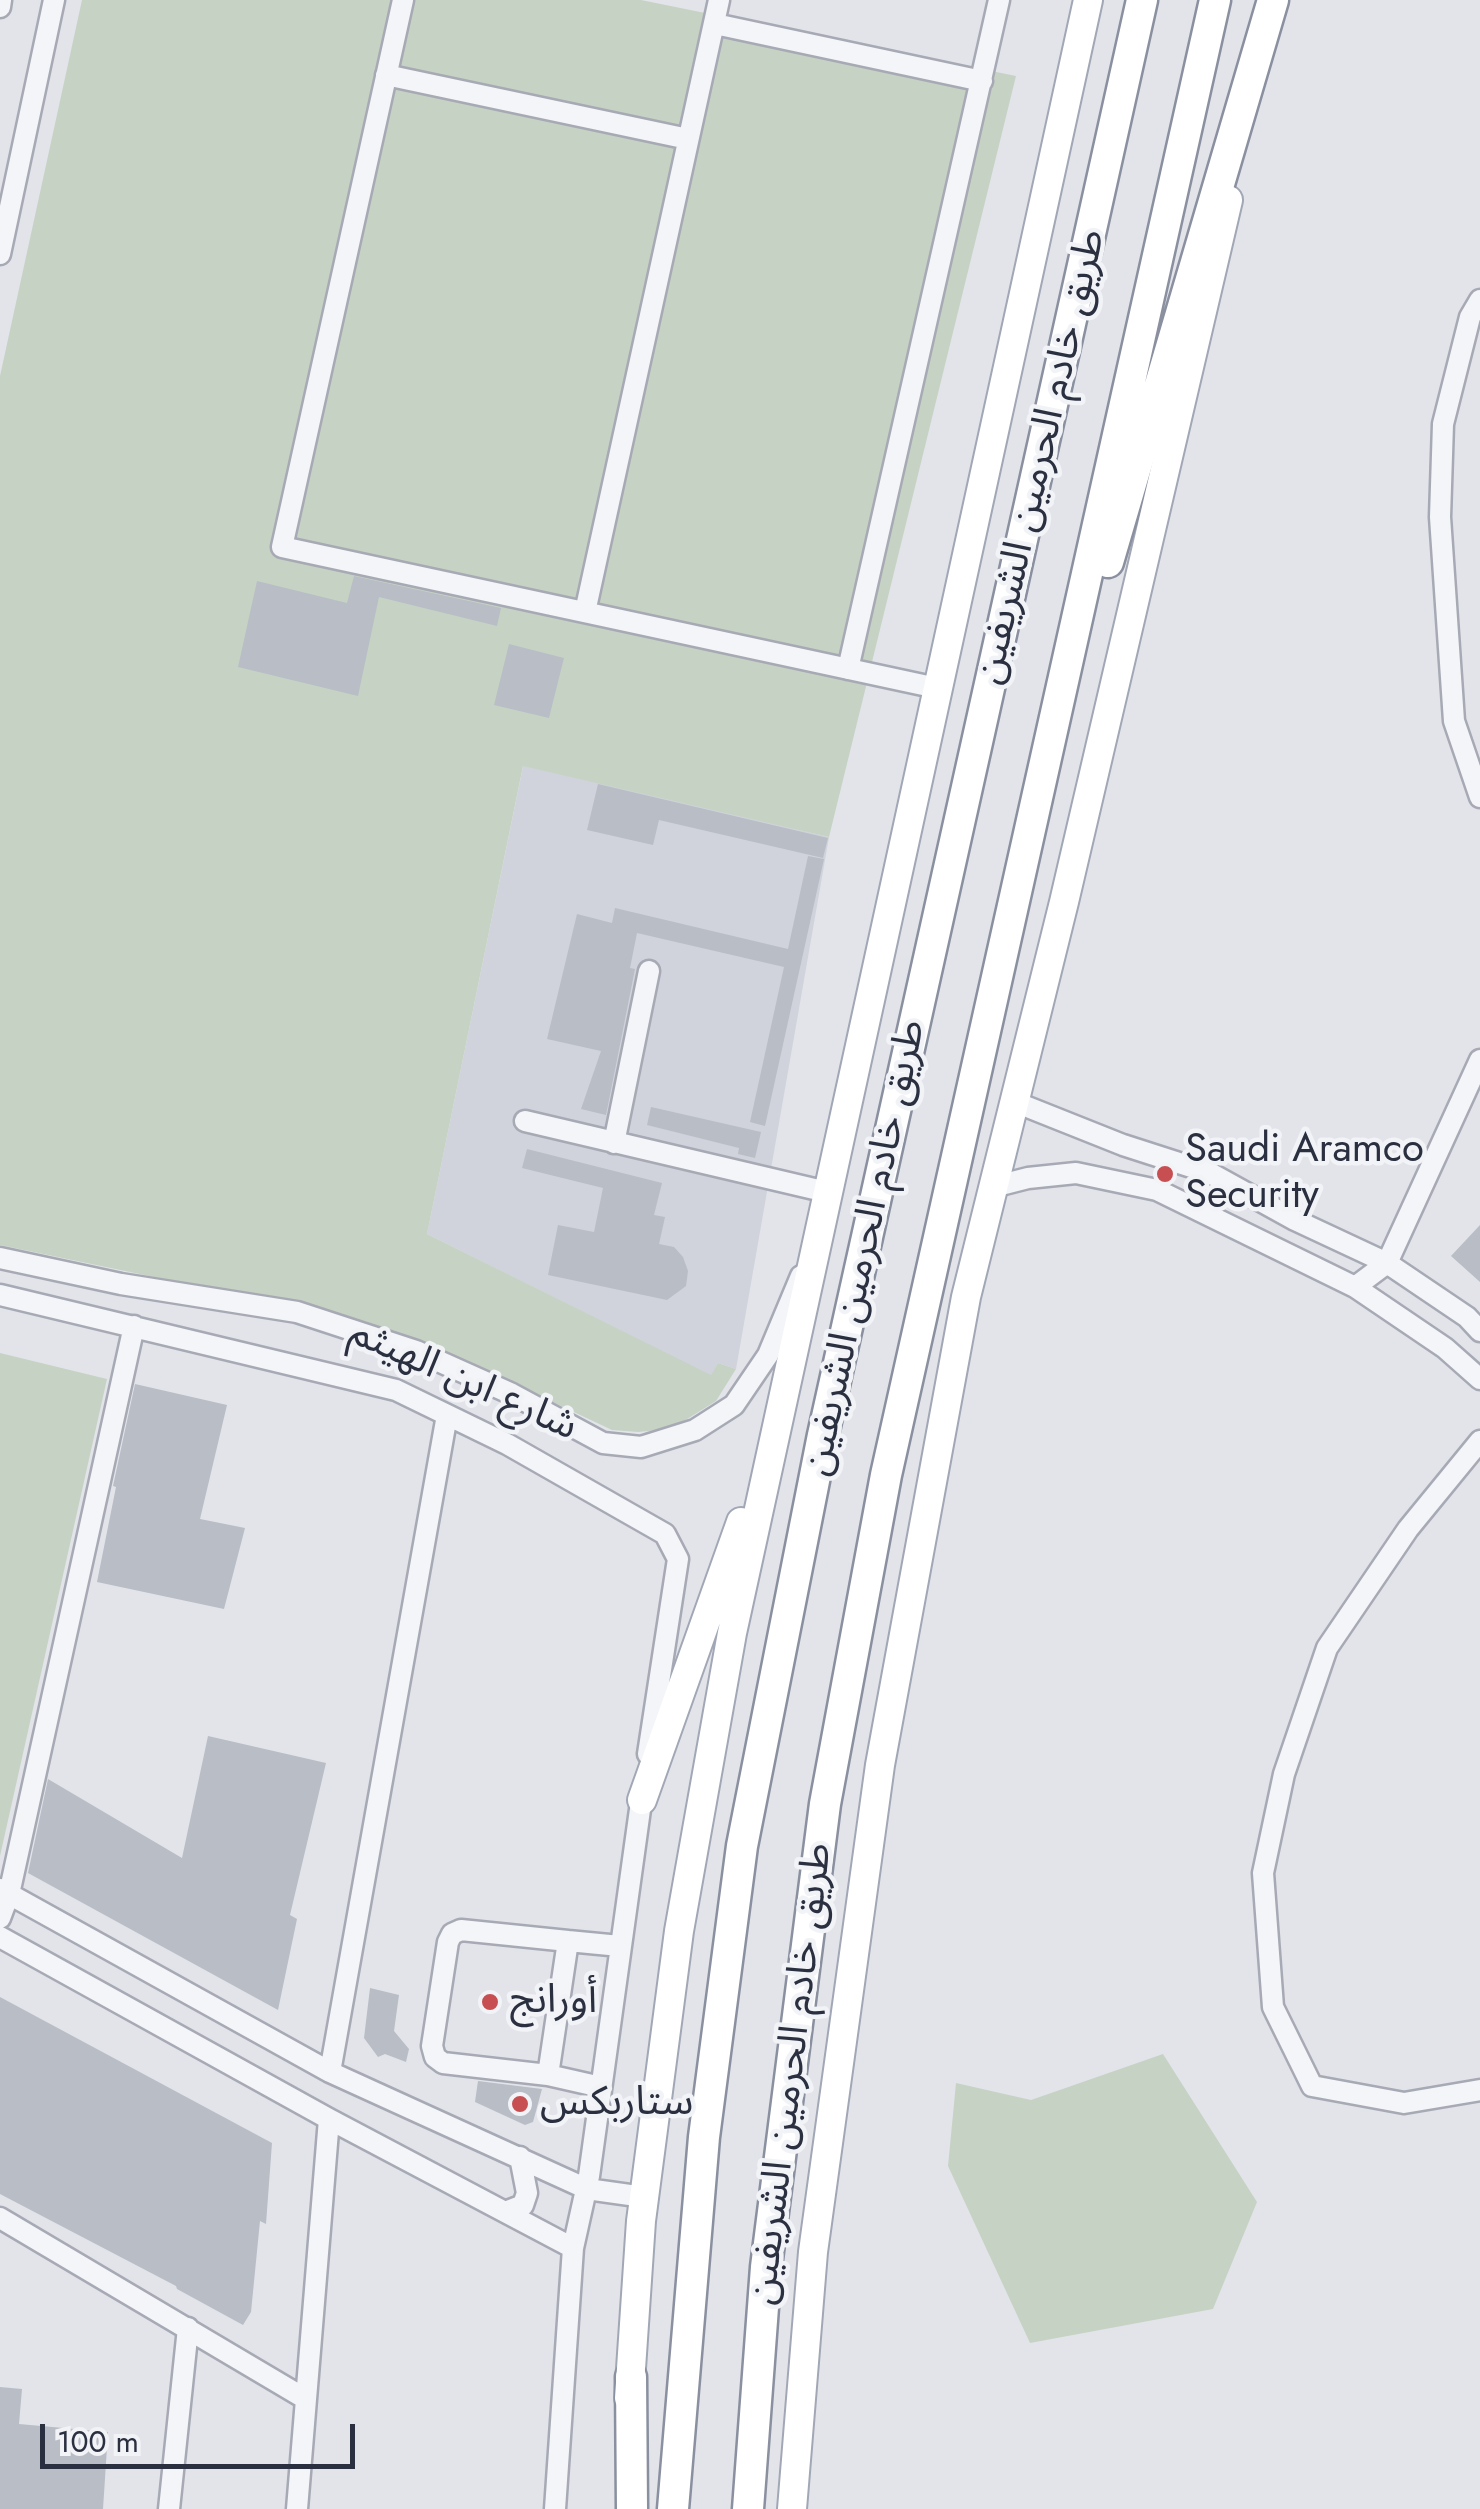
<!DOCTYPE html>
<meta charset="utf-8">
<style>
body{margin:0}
#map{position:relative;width:1480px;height:2509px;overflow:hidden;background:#e2e4ea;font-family:Jost,sans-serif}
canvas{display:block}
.scale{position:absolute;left:40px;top:2424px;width:315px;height:45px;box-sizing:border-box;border:5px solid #2b3041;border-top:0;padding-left:12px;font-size:30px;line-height:35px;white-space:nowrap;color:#2b3041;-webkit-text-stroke:8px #f1f3f7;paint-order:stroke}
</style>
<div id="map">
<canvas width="1480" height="2509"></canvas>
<div class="scale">100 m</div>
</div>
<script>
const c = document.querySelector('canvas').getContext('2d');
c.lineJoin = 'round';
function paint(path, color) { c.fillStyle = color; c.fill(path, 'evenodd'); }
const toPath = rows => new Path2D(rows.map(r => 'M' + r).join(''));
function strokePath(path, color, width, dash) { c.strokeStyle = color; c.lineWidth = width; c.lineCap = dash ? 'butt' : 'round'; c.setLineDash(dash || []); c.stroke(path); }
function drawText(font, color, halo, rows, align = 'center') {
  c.font = font + ' Jost,"Noto Sans Arabic",sans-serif'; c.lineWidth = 9; c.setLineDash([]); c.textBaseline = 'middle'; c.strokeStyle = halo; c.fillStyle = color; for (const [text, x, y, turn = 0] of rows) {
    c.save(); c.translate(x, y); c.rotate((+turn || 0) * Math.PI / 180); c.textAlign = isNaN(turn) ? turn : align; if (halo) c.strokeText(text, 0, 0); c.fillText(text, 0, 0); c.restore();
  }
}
paint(toPath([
 [524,762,829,837,736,1369,718,1363,711,1376,427,1234]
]), '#d0d3db');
paint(toPath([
 [82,0,641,0,1016,76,829,837,523,766,427,1234,711,1375,718,1363,736,1369,716,1401,671,1429,638,1432,612,1430,438,1348,327,1313,0,1245,0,376],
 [0,1353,107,1379,0,1856],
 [1163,2054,1257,2202,1213,2309,1030,2343,948,2166,956,2083,1031,2100]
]), '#c6d3c4');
paint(toPath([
 [354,576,501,608,497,626,379,597,358,696,238,667,257,581,347,603],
 [509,644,564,658,549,718,494,705],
 [598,784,828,838,823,858,659,820,653,845,587,830],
 [808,856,824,859,765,1126,750,1122,784,967,637,933,630,968,635,969,606,1115,581,1109,601,1051,547,1039,577,914,612,923,615,908,788,949],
 [651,1107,761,1132,755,1158,738,1154,739,1148,647,1125],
 [527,1149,662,1183,654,1215,665,1217,659,1244,674,1247,683,1257,688,1271,686,1286,667,1300,548,1275,558,1225,594,1232,603,1188,522,1168],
 [1480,1225,1480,1282,1451,1256],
 [135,1384,227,1405,200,1519,245,1528,224,1609,97,1582,116,1487,113,1486],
 [208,1736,326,1763,290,1915,297,1919,278,2010,28,1873,48,1779,182,1858],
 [370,1988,399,1995,394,2031,409,2049,406,2062,385,2054,378,2057,364,2038],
 [0,1997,272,2143,266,2224,260,2221,251,2312,243,2325,177,2289,176,2286,0,2194],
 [478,2081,542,2089,533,2122,525,2125,475,2102],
 [0,2387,22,2389,19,2424,108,2432,103,2509,0,2509]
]), '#b9bdc6');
const minor = toPath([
 [403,0,282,547,937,688],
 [0,7,1,0],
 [715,24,982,81],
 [386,75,688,139],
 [0,254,54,0],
 [1480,300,1470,317,1443,424,1440,517,1454,721,1480,797],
 [585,612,719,0],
 [848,669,999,0],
 [1015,1102,1123,1145,1210,1173,1295,1220,1387,1263,1467,1317,1480,1331],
 [525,1121,827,1192],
 [614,1143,649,971],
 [993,1187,1028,1178,1076,1173,1157,1190,1355,1287,1445,1348,1480,1379],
 [0,1258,121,1284,297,1312,416,1351,512,1394,603,1443,641,1447,695,1430,734,1405,768,1355,801,1276],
 [1355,1287,1387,1263,1480,1060],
 [0,1295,396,1390,507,1444,665,1534,678,1559,648,1754],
 [1480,1441,1408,1529,1327,1648,1284,1774,1263,1873,1273,2007,1312,2086,1404,2103,1480,2090],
 [0,1889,330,2072,587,2189,644,2197],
 [0,1918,9,1894,134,1326],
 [0,1937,329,2119,573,2248],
 [330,2072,447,1415],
 [548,2075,443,2063,435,2057,432,2046,448,1942,452,1934,461,1930,568,1941],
 [601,2087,548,2075,568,1941,620,1946],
 [505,2212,523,2205,527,2193,520,2157],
 [0,2218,304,2398],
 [169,2509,188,2328],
 [297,2509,329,2119],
 [555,2509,573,2248,589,2176,643,1788]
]);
const major = toPath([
 [642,1800,741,1522],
 [629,2398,641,2221,679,1931,732,1633,1088,0],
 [792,2509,813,2252,880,1765,966,1297,1064,902,1228,200]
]);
const highway = toPath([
 [1108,562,1273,0],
 [631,2377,632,2509],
 [673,2509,704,2137,742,1846,823,1435,1142,0],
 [748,2509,766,2267,825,1804,886,1475,1215,0]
]);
strokePath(minor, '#a7aab4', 25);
strokePath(major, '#a2a7b5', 32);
strokePath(highway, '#8a909f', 35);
strokePath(minor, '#f4f5f8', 20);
strokePath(major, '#fff', 28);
strokePath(highway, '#fff', 30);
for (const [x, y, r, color] of [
 [1165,1174,10,"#c74f52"],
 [490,2002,10,"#c74f52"],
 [520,2104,10,"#c74f52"]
]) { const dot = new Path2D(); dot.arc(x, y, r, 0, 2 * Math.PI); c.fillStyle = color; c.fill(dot); strokePath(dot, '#f1f3f7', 4); }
drawText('40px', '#2b3041', '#f1f3f7', [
 ["طريق خادم الحرمين الشريفين",1042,457,-77],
 ["طريق خادم الحرمين الشريفين",866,1248,-78],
 ["شارع ابن الهيثم",463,1381,24],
 ["طريق خادم الحرمين الشريفين",792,2074,-83]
]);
drawText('40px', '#2b3041', '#f1f3f7', [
 ["Saudi Aramco",1185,1151],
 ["Security",1185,1197],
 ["أورانج",510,2002],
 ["ستاربكس",540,2104]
], 'left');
</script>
